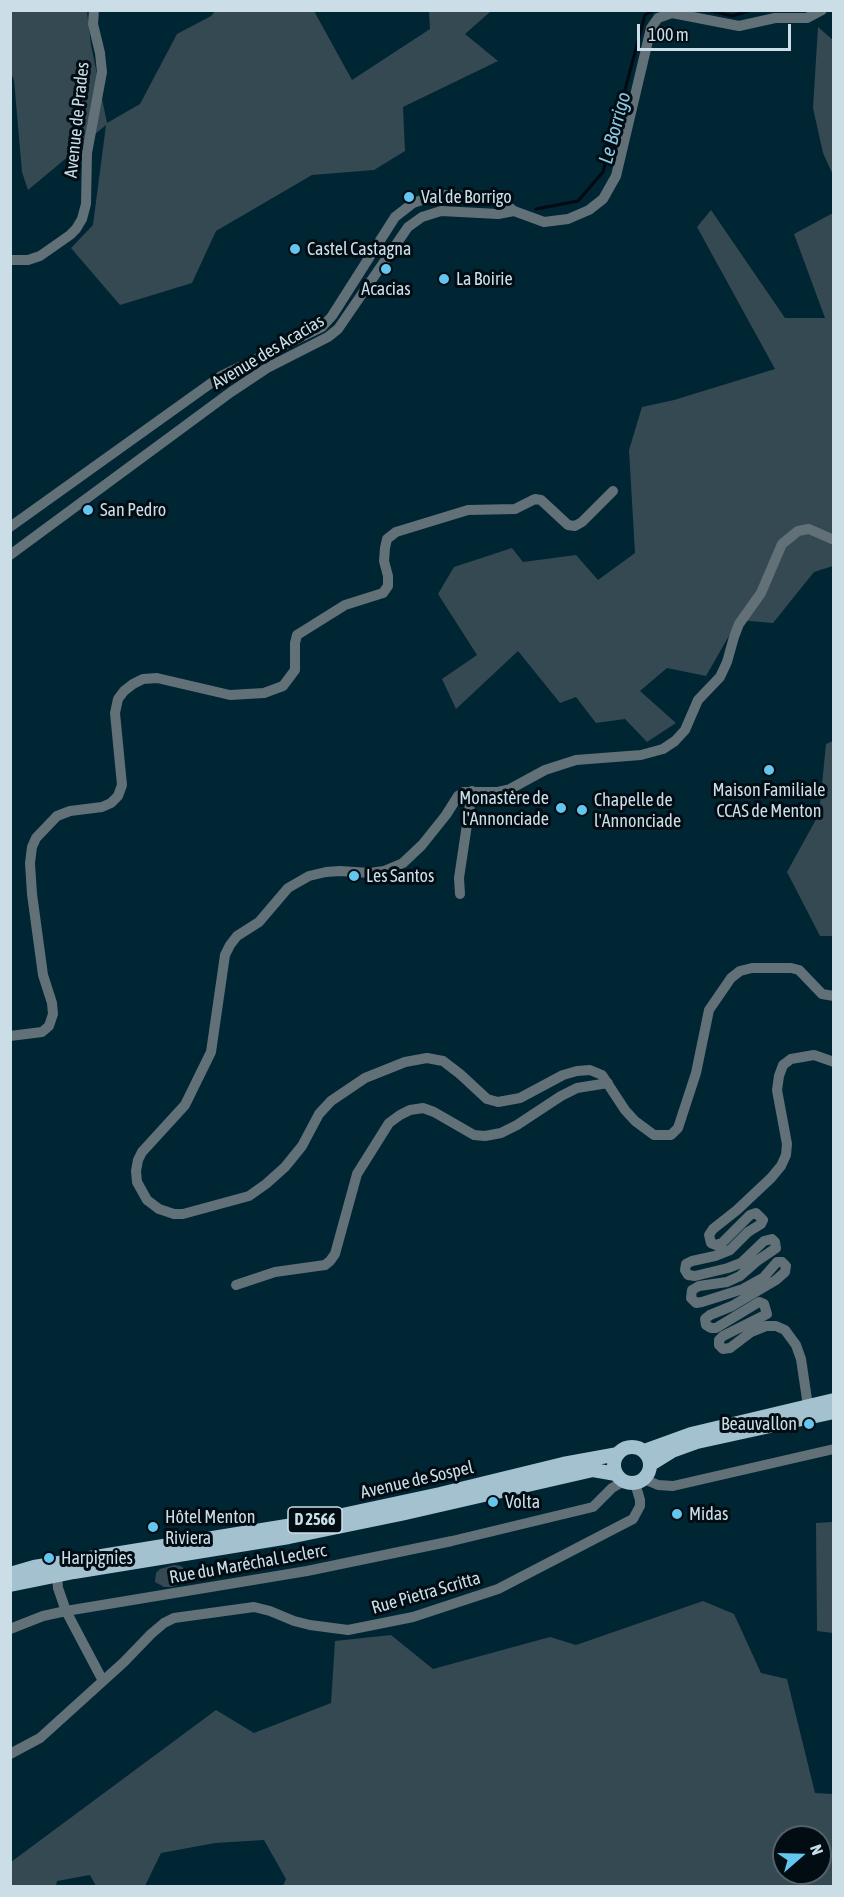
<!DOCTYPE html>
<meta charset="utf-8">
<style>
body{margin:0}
#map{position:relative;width:844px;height:1897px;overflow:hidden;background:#002533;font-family:"Asap Condensed",sans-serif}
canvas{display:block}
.frame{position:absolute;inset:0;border:12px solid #cbdee8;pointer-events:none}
.north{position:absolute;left:772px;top:1825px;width:60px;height:60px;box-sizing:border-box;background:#010c13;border:2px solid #526068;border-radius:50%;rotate:70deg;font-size:16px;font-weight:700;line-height:24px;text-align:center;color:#cbdee8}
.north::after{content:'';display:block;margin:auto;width:21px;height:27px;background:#64c5ee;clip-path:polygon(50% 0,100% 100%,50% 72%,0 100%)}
.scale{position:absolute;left:637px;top:24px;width:154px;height:27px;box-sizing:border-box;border:3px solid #cbdee8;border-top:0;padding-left:8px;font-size:18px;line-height:21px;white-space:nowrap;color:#cbdee8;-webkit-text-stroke:4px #010c13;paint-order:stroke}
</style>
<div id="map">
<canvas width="844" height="1897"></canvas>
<div class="frame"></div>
<div class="north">N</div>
<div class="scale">100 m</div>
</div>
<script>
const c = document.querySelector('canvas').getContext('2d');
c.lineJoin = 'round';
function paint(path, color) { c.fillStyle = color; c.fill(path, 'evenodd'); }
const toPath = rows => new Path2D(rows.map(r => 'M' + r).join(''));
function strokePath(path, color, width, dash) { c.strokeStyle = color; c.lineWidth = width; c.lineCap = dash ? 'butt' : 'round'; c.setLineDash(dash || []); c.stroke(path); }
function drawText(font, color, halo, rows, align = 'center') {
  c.font = font + ' "Asap Condensed",sans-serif'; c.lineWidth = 6; c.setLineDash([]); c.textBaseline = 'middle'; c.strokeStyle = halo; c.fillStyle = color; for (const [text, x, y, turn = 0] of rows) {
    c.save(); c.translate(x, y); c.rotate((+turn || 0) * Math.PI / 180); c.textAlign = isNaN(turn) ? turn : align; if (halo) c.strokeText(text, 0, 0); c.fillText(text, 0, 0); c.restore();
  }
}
paint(toPath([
 [11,10,87,11,91,45,107,123,140,104,177,34,211,16,215,11,314,11,352,80,430,29,429,11,491,11,465,34,498,61,403,107,405,151,374,170,312,175,216,231,192,283,120,305,71,248,93,225,106,125,28,190,22,172,14,80,11,73],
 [818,27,833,40,833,175,823,153,813,108],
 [711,210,785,318,825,318,794,234,833,213,833,566,814,572,773,623,738,620,706,676,667,668,640,691,676,723,647,742,625,719,596,723,576,697,560,703,518,651,456,709,442,679,477,655,438,594,454,567,512,548,523,562,576,555,598,580,635,553,629,450,642,407,674,400,775,369,697,227],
 [833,741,833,936,820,936,787,872,819,814,826,744],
 [833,1522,834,1522,833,1633,817,1631,816,1523],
 [174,1565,181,1566,188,1572,189,1576,185,1581,173,1587,164,1587,155,1582,156,1573,160,1569],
 [703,1601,734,1614,761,1673,787,1679,815,1793,833,1794,833,1886,283,1886,286,1879,264,1840,215,1843,161,1853,145,1886,96,1886,90,1875,57,1881,56,1886,11,1886,11,1862,216,1710,254,1733,331,1703,335,1641,391,1635,433,1669,550,1637,576,1645],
 [784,1837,820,1837,820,1873,784,1873]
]), '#354952');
strokePath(toPath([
 [708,10,732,16,752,10],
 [536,209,578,201,603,172,645,15,654,10]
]), '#000a13', 3);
strokePath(toPath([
 [10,260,28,260,40,256,70,235,76,229,82,219,86,204,87,153,102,72,100,53,93,24,94,10],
 [10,527,221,376,322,327,332,316,395,217,413,203,437,195,455,195,501,201,514,211,544,222,568,219,589,210,603,199,616,176,651,28,658,18,672,13,739,26,775,18,807,18,822,10],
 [834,540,809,529,798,531,782,544,761,593,739,624,734,637,727,662,720,677,698,700,685,730,675,741,663,749,641,755,576,760,545,770,510,789,497,792,464,792,458,796,446,815,422,845,403,863,384,871,370,873,340,871,326,872,309,876,288,888,259,922,237,936,230,945,225,955,211,1052,185,1105,142,1152,138,1160,136,1171,137,1182,147,1200,159,1209,174,1214,183,1214,249,1196,266,1184,285,1167,302,1146,319,1114,331,1101,365,1078,405,1062,427,1058,443,1061,460,1074,487,1099,498,1102,520,1098,563,1075,577,1071,590,1070,602,1075,625,1110,635,1121,654,1135,671,1135,678,1128,696,1073,709,1010,731,978,740,971,752,968,791,968,799,970,822,994,834,996],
 [10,555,231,392,267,368,328,337,338,329,408,227,422,217,441,211,498,214,514,211],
 [460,894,459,878,472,791],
 [10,1036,42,1032,49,1026,53,1014,52,1003,43,975,32,894,30,863,32,847,36,838,57,816,70,811,102,807,111,803,118,796,122,785,115,713,118,699,124,691,133,684,143,679,157,678,230,695,264,693,283,686,295,670,295,643,297,635,345,605,383,593,388,586,388,576,384,561,385,548,387,539,396,532,468,510,515,509,535,499,541,500,568,525,575,526,582,522,613,491],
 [236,1285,275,1272,325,1265,330,1261,335,1254,357,1174,389,1123,400,1115,410,1110,423,1108,434,1112,474,1135,485,1136,501,1133,517,1125,561,1096,577,1088,608,1083],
 [808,1406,801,1359,796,1345,785,1330,776,1326,766,1326,751,1332,730,1348,723,1349,719,1345,719,1340,723,1336,767,1314,764,1304,759,1302,716,1328,711,1328,706,1325,705,1319,710,1315,732,1306,776,1280,785,1272,786,1266,782,1262,777,1262,763,1278,743,1289,702,1302,696,1303,691,1298,692,1290,699,1286,727,1282,740,1276,757,1261,776,1248,775,1242,772,1239,764,1241,741,1263,728,1268,695,1276,688,1275,685,1270,686,1264,692,1261,715,1256,730,1250,748,1232,761,1224,763,1220,756,1213,750,1215,722,1243,716,1245,711,1243,709,1235,713,1229,737,1210,771,1178,781,1166,786,1155,787,1144,777,1090,779,1076,783,1065,791,1059,814,1055,834,1062],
 [644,1479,658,1485,673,1486,834,1449],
 [57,1575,58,1588,66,1611,103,1681],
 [10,1629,43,1616,66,1611,307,1571,452,1541,593,1507,612,1488,624,1481],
 [10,1754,40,1738,124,1662,151,1634,164,1623,174,1618,254,1607,270,1611,294,1621,310,1625,348,1630,413,1617,498,1589,633,1519,640,1506,640,1500,635,1483]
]), '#627077', 10);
strokePath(toPath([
 '614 1465a18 18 0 1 1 36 0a18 18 0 1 1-36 0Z',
 [644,1451,691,1434,834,1400],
 [651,1464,672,1451,697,1442,834,1412],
 [10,1574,34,1567,305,1523,440,1494,563,1464,618,1454],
 [10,1585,74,1572,289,1537,401,1514,593,1470,616,1474]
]), '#a3c1cf', 14);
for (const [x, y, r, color] of [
 [409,197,6,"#64c5ee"],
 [295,249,6,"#64c5ee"],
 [386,269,6,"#64c5ee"],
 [444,279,6,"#64c5ee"],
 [88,510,6,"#64c5ee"],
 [769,770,6,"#64c5ee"],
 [561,808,6,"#64c5ee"],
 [582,810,6,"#64c5ee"],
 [354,876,6,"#64c5ee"],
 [809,1424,6,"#64c5ee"],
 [493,1502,6,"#64c5ee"],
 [677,1514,6,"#64c5ee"],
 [153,1527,6,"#64c5ee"],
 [49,1558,6,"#64c5ee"]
]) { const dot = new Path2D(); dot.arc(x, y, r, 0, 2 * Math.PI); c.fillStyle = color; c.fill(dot); strokePath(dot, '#010c13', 2); }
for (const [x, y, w] of [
 [315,1520,54]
]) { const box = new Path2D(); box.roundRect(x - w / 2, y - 13, w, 26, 4.5); c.fillStyle = '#010c13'; c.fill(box); strokePath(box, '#cbdee8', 1.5); }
drawText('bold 16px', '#cbdee8', null, [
 ["D 2566",315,1520]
]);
drawText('18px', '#cbdee8', '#010c13', [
 ["Avenue de Prades",77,120,-84],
 ["Avenue des Acacias",268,352,-31],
 ["Avenue de Sospel",417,1480,-13],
 ["Rue du Maréchal Leclerc",248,1564,-10],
 ["Rue Pietra Scritta",426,1593,-16]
]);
drawText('18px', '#cbdee8', '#010c13', [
 ["Val de Borrigo",421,197],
 ["Castel Castagna",307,249],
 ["La Boirie",456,279],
 ["Acacias",386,289,"center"],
 ["San Pedro",100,510],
 ["Maison Familiale",769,790,"center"],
 ["CCAS de Menton",769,811,"center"],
 ["Monastère de",549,798,"right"],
 ["l'Annonciade",549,819,"right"],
 ["Chapelle de",594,800],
 ["l'Annonciade",594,821],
 ["Les Santos",366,876],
 ["Beauvallon",797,1424,"right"],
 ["Volta",505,1502],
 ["Midas",689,1514],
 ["Hôtel Menton",165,1517],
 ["Riviera",165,1538],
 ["Harpignies",61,1558]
], 'left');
drawText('italic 20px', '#8cc9e5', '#010c13', [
 ["Le Borrigo",615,128,-75]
]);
</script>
